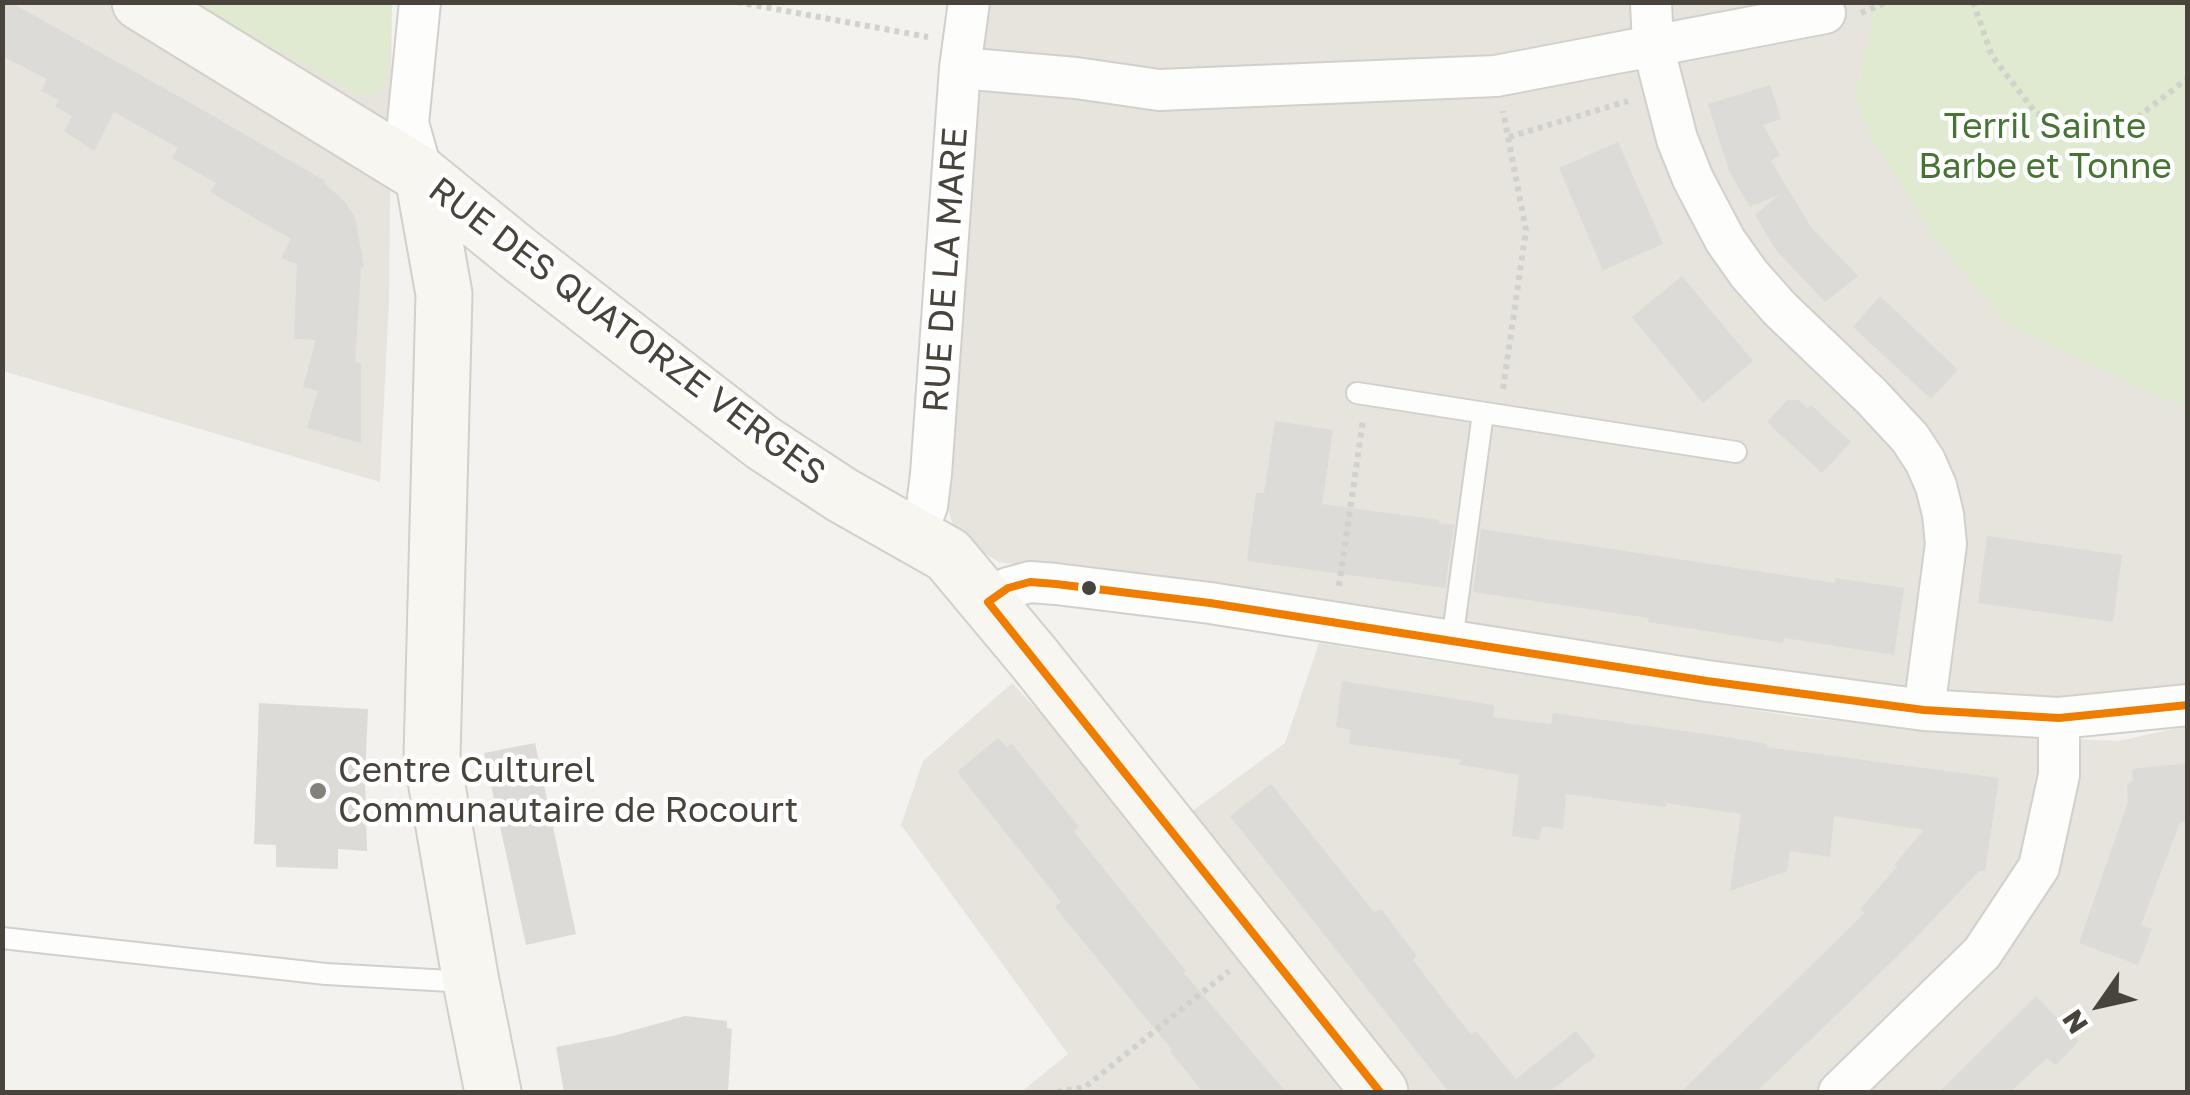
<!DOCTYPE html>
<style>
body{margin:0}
#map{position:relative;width:2190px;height:1095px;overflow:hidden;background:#f3f2ee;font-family:"Golos Text",sans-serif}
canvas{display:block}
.frame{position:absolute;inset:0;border:5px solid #48443b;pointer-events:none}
.north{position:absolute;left:2050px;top:955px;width:100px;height:100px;-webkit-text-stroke:8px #fff;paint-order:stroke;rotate:236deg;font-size:28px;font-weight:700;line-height:40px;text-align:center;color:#48443b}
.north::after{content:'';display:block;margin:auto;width:35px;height:45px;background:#48443b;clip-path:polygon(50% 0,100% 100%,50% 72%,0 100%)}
</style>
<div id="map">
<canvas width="2190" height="1095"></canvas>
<div class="frame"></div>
<div class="north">N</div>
</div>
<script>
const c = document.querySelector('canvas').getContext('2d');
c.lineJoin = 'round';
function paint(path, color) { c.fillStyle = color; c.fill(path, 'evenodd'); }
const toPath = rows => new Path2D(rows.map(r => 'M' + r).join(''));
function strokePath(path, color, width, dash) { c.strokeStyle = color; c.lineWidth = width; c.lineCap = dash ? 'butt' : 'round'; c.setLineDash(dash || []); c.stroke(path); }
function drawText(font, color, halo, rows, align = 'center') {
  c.font = font + ' "Golos Text",sans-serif'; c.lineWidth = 9; c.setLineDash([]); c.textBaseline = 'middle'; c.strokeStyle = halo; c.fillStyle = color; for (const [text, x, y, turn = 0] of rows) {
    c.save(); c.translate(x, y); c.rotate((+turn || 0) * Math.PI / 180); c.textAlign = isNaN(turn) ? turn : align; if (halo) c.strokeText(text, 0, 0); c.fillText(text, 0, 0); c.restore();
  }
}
paint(toPath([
 [2,3,392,3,389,301,380,482,3,371],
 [983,3,1876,3,1855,98,2010,326,2187,409,2187,692,2076,701,1966,699,1288,605,999,562,976,548,953,525,944,495],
 [1319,643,1805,718,2017,736,2118,741,2187,726,2187,1092,1021,1092,1068,1054,901,825,923,761,1012,683,1157,837,1285,743]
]), '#e6e4dd');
paint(toPath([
 [1876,2,2187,3,2187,409,2010,326,1936,241,1870,135,1855,98],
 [196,3,392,3,387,79,383,87,375,94,359,95]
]), '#dfead1');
paint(toPath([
 [2,2,10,2,201,109,325,181,324,183,345,202,355,217,364,267,361,267,355,362,361,363,361,443,307,428,318,391,303,387,316,340,294,339,297,264,281,258,291,239,210,192,216,183,172,158,178,148,114,112,94,151,64,131,72,116,56,107,59,100,41,91,47,79,2,56],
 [1770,85,1781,119,1763,125,1780,155,1771,161,1811,227,1858,276,1825,302,1776,250,1755,215,1780,194,1750,207,1729,171,1708,104],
 [1618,142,1663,244,1603,270,1559,168],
 [1682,276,1753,361,1703,403,1632,317],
 [1880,296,1958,370,1931,399,1853,327],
 [1787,400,1798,400,1808,408,1811,405,1851,442,1822,473,1767,422],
 [1275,421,1333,430,1322,504,1439,520,1438,523,1454,525,1445,588,1247,561,1256,492,1264,493],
 [1481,529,1835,583,1835,578,1904,588,1894,655,1784,638,1783,643,1648,622,1649,618,1473,592],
 [1987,536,2122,555,2113,622,1978,603],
 [1342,681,1494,705,1493,717,1551,724,1553,713,1713,735,1767,744,1766,747,1999,778,1985,871,1979,871,1909,945,1756,1092,1681,1092,1865,913,1860,909,1898,866,1894,865,1924,830,1834,816,1830,857,1790,851,1787,871,1730,891,1741,814,1666,803,1666,807,1566,794,1563,829,1542,826,1539,840,1512,836,1519,775,1457,764,1463,760,1349,744,1351,730,1336,727],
 [259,703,368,709,365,780,367,851,338,849,338,869,276,867,276,845,254,844],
 [998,738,1007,747,1012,744,1079,827,1074,832,1186,971,1184,973,1286,1092,1203,1092,1170,1051,1172,1050,1055,907,1061,902,957,772],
 [535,743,576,934,526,945,484,753],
 [2188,763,2188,822,2180,822,2141,925,2152,929,2138,965,2079,943,2128,802,2127,786,2133,780,2132,769],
 [1271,784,1374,912,1381,909,1417,956,1413,960,1452,1011,1471,1034,1476,1031,1516,1079,1576,1031,1596,1056,1549,1092,1449,1092,1230,816],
 [2036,996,2079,1041,2056,1065,2047,1058,2010,1092,1939,1092],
 [685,1016,727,1021,727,1028,732,1029,728,1092,564,1092,556,1047,613,1036]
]), '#dcdbd7');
const lane = toPath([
 [1357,393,1736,452],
 [1452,641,1483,413],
 [2,938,326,974,468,982]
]);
const street = toPath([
 [420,2,408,123,423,176],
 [1651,2,1653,46,1677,139,1693,179,1725,240,1749,274,1780,309,1871,396,1910,438,1925,461,1936,486,1943,514,1946,544,1924,710],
 [960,68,1076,78,1159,90,1496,76,1825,13],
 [916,535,927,506,931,474,960,68,969,2],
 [988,602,1008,588,1030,582,1056,584,1210,603,1707,681,1924,710,2059,718,2188,705],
 [1839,1092,1982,953,2039,867,2059,775,2059,718]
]);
const secondary = toPath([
 [140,2,423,176,520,255,763,443,842,495,948,555,1034,658,1380,1092],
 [423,176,444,294,432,757,471,982,493,1092]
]);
strokePath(lane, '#d1d0cc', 24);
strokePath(street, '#d1d0cc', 44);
strokePath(secondary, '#d2d0c7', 59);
strokePath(toPath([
 [737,2,928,37],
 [1973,2,1992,56,2036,113,2082,135,2125,127,2188,78],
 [1861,13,1887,2],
 [1509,137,1628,101],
 [1503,389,1526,230,1503,111],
 [1339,586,1363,420],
 [1057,1092,1085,1087,1229,971]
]), '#d2d2cc', 6, [5, 5]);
strokePath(lane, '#fdfdfc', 20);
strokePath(street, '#fdfdfc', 40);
strokePath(secondary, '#f7f6f1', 55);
strokePath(toPath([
 [1380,1092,988,602,1008,588,1030,582,1056,584,1210,603,1707,681,1924,710,2059,718,2188,705]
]), '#ef7d00', 8);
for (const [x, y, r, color] of [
 [1089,588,9,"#48443b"],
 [318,791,10,"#84817a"]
]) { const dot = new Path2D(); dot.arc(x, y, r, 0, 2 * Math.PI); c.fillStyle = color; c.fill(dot); strokePath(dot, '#fff', 4); }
drawText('35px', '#477434', '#fff', [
 ["Terril Sainte",2045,127],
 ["Barbe et Tonne",2045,167]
]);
drawText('35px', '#48443b', '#fff', [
 ["RUE DE LA MARE",946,270,-86],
 ["RUE DES QUATORZE VERGES",627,332,37]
]);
drawText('35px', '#48443b', '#fff', [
 ["Centre Culturel",338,771],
 ["Communautaire de Rocourt",338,811]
], 'left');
</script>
